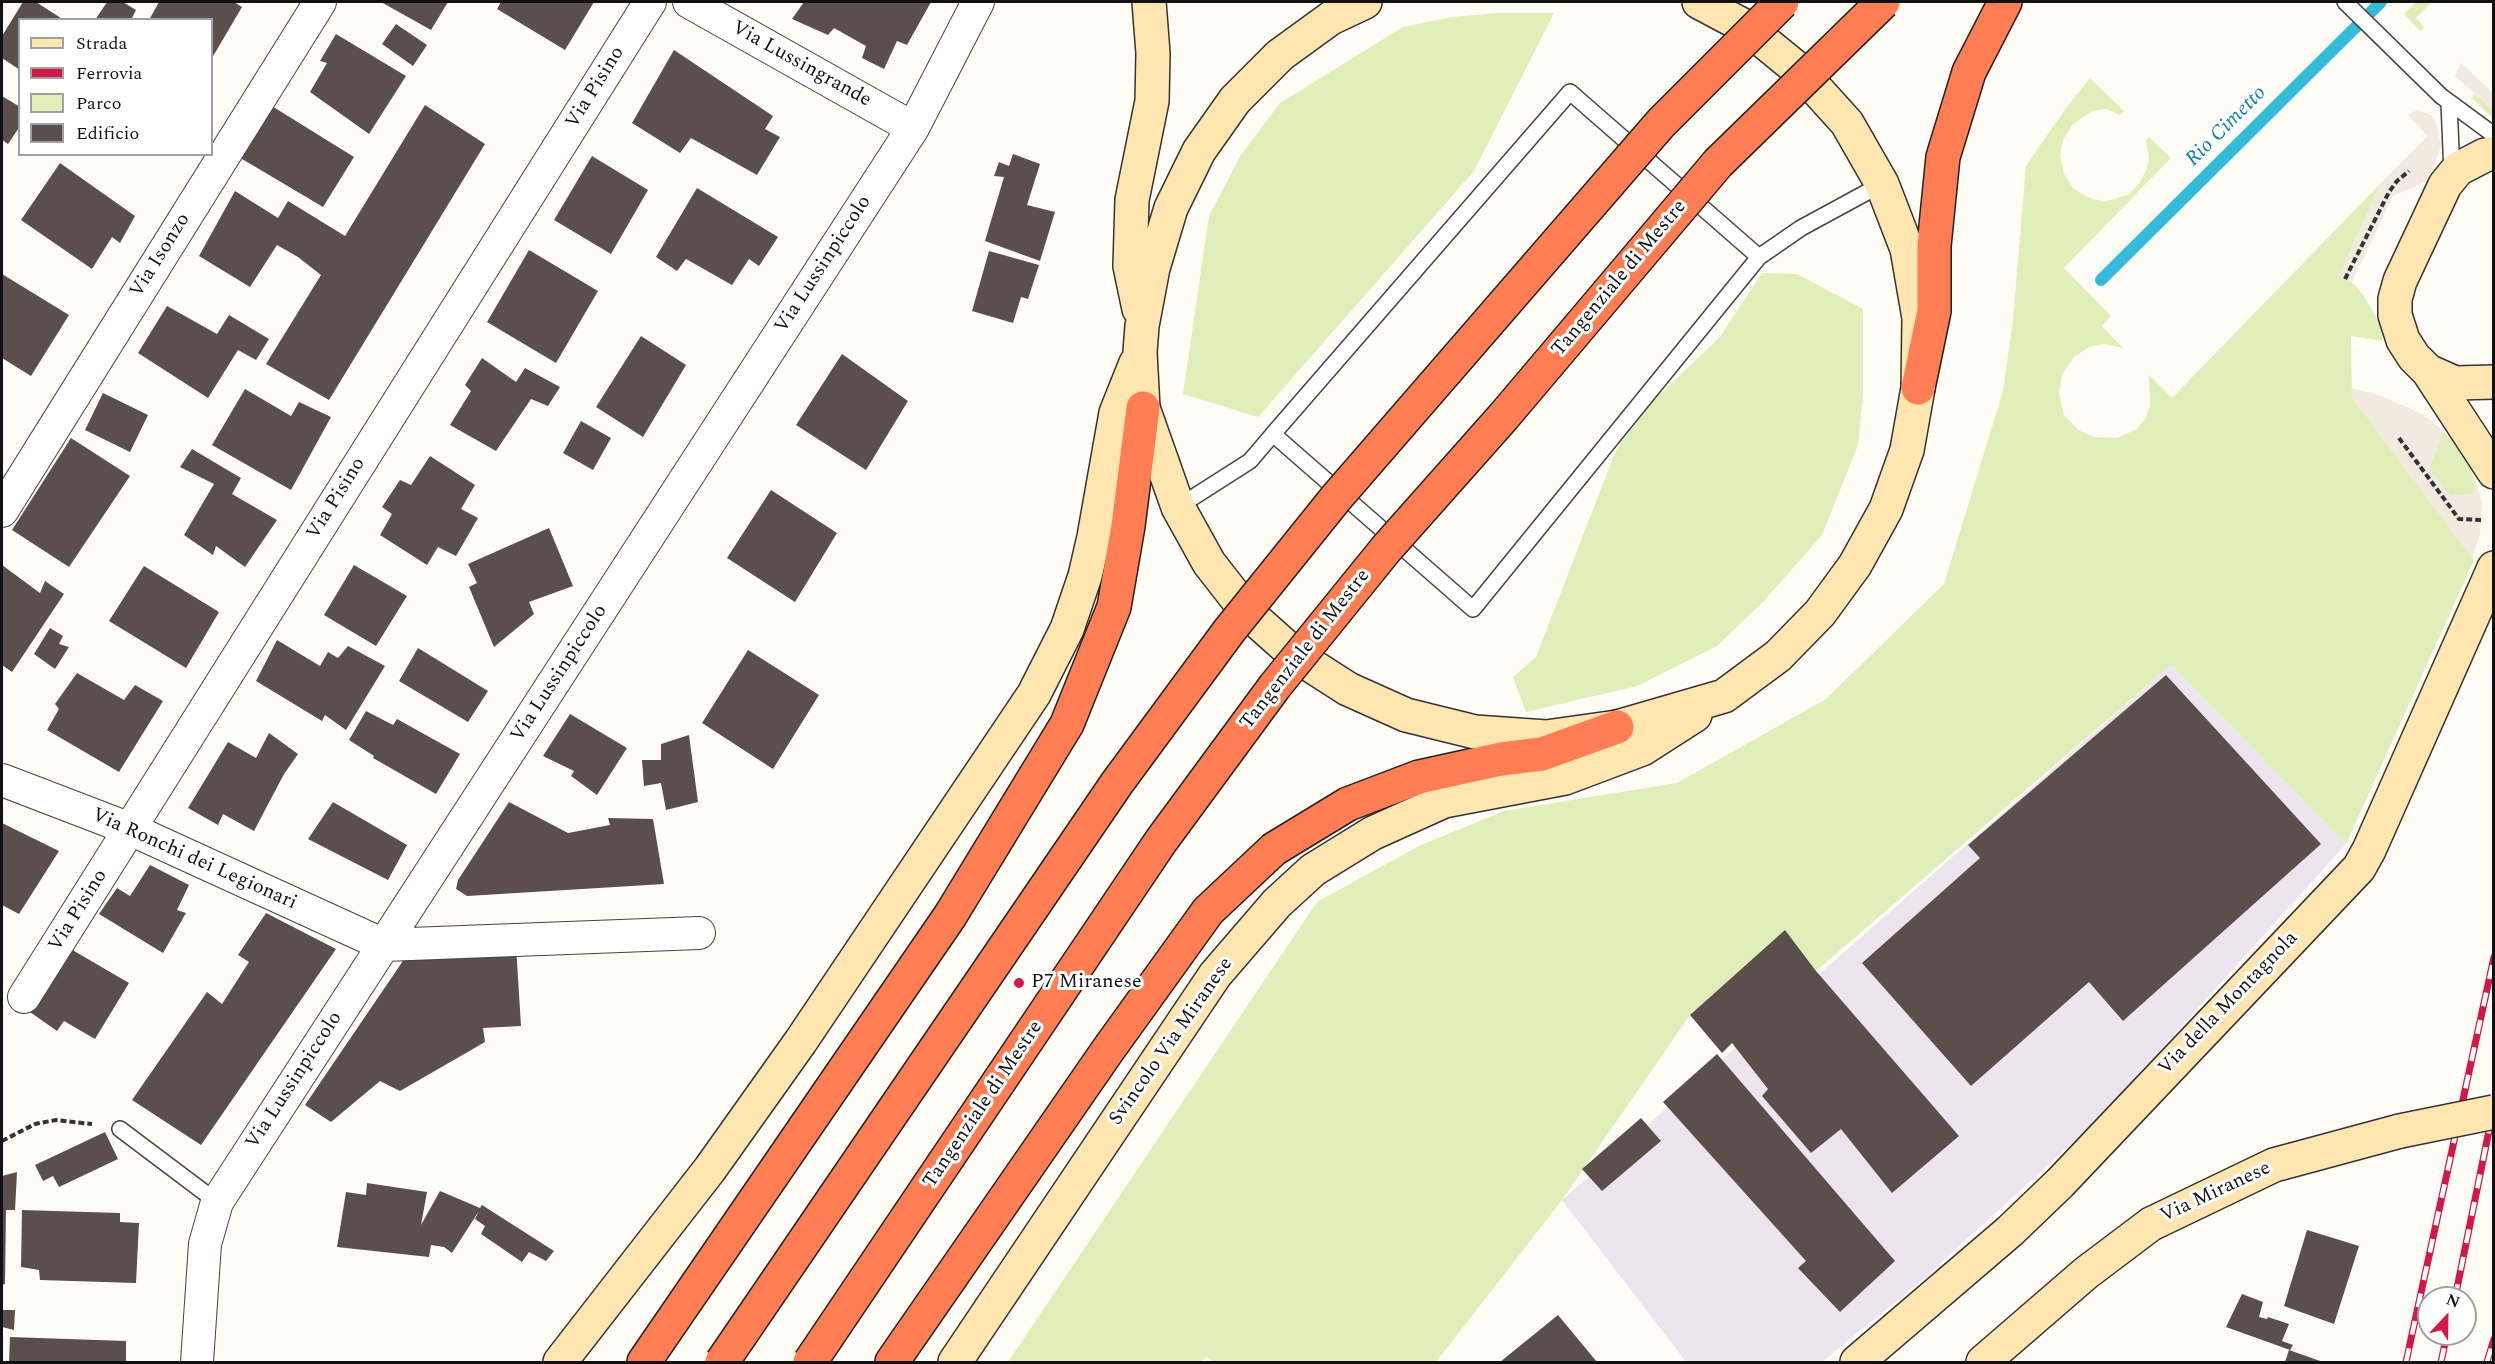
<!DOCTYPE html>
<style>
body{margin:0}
#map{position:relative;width:2495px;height:1364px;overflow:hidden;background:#fffbf5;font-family:Spectral,serif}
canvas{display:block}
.frame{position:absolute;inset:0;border:3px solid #111;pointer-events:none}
.legend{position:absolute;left:18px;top:18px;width:195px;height:138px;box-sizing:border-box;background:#fff;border:2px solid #a0a0a0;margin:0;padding:8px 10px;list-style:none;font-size:18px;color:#111}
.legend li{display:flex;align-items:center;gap:12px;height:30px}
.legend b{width:30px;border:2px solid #a0a0a0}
.north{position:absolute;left:2417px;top:1286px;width:60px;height:60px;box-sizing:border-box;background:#fff;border:2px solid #a0a0a0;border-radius:50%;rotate:22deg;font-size:16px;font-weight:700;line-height:24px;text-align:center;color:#111}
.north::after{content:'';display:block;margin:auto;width:21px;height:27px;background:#d11949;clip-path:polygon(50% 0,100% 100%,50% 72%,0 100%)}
</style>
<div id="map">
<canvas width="2495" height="1364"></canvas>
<div class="frame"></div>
<ul class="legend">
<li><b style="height:8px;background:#ffe6b0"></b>Strada</li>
<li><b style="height:8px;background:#d11949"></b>Ferrovia</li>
<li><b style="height:16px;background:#e0efb9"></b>Parco</li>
<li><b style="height:16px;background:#5b4f4c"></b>Edificio</li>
</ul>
<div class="north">N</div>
</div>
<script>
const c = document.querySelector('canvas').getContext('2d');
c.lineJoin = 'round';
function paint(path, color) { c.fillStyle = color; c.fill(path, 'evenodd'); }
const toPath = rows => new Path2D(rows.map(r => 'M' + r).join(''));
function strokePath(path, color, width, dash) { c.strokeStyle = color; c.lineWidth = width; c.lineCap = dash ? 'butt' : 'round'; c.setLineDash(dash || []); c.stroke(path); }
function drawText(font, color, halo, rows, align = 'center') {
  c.font = font + ' Spectral,serif'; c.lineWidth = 6; c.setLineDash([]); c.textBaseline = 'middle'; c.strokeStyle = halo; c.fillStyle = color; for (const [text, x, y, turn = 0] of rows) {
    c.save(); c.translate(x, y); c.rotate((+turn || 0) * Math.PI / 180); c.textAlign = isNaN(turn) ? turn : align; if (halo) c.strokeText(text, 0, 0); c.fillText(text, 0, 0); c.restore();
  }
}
paint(toPath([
 [2171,665,2346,844,2096,1121,1921,1281,1822,1362,1686,1362,1562,1200]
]), '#ece5f0');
paint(toPath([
 [2416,2,2432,2,2416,18,2424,27,2420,31,2404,14],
 [1499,13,1554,13,1474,171,1258,417,1183,394,1209,216,1241,155,1280,103,1403,27,1452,17],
 [2090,78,2124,111,2120,115,2106,109,2092,111,2072,125,2063,140,2060,156,2064,174,2073,188,2087,197,2105,202,2130,194,2140,182,2147,168,2149,158,2146,141,2149,137,2171,158,2064,268,2111,316,2102,326,2123,348,2104,344,2089,347,2075,356,2062,374,2059,393,2064,415,2078,430,2094,437,2117,438,2137,429,2146,418,2150,405,2149,375,2172,398,2381,183,2339,276,2352,282,2364,296,2380,324,2383,341,2351,336,2352,397,2474,560,2346,844,2171,665,1816,971,1785,931,1690,1015,1562,1200,1436,1362,1214,1362,1207,1357,1200,1362,1008,1362,1317,902,1419,846,1504,811,1677,783,1826,699,1944,584,2003,391,2013,320,2026,166,2066,108],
 [2475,94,2493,109,2493,119,2472,98],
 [1762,273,1797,274,1863,309,1863,395,1858,445,1822,535,1764,601,1717,646,1637,686,1526,712,1513,677,1536,657,1616,450,1651,403,1720,337],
 [2443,431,2455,444,2472,472,2476,486,2473,494,2450,496,2429,469]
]), '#e0efb9');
paint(toPath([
 [2461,63,2493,93,2493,109,2455,76],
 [2417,110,2431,115,2437,125,2441,146,2437,158,2425,182,2393,196,2352,282,2345,279,2339,276,2381,183,2428,136,2408,115],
 [2351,388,2382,396,2424,415,2443,431,2429,469,2450,496,2473,494,2476,486,2475,479,2482,502,2480,534,2472,558,2352,397]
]), '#f2eae1');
strokePath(toPath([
 [2101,280,2381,2]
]), '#34bbda', 12);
paint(toPath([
 [23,2,36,2,64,20,20,20,20,70,2,58,2,36],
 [107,2,123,2,136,10,131,20,95,20],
 [159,2,234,2,242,7,212,58,212,20,149,20],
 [381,2,448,2,431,30],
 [501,2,594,2,565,50,497,9],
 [804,2,931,2,907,45,897,41,884,69,862,58,866,46,834,28,828,35,792,19],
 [396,24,427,45,413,66,382,44],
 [336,34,406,76,369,134,310,92,327,63,320,61],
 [674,50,773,116,765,129,780,137,757,175,691,138,680,153,632,123],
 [2,96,20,107,20,126,8,144,2,140],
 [267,103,354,157,323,207,237,156],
 [425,105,485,144,329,400,266,364,321,275,298,257,277,245,250,287,199,256,235,191,278,218,288,201,345,236],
 [1013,154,1040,164,1027,205,1055,212,1040,261,985,241,1004,177,994,176,999,162,1009,166],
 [592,156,648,190,611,254,554,220],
 [60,163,135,216,120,243,112,237,92,269,21,220],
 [697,188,778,237,759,266,749,259,732,285,686,259,677,271,656,257],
 [529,250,598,291,556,363,487,322],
 [989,251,1039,265,1028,299,1021,297,1013,323,972,311],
 [2,274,69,315,31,376,2,358],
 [167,306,217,334,229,315,269,339,256,360,238,350,208,398,138,353],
 [641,336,686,365,643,437,596,407],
 [842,354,908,401,866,470,796,425],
 [482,358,516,382,525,368,560,387,548,406,531,399,496,451,450,425,471,391,465,385],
 [245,389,291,416,299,402,331,417,291,490,212,445],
 [103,393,148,415,130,452,85,430],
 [581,421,611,438,593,470,563,453],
 [71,438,130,476,69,567,12,530],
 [192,449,241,478,232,494,277,520,245,567,216,546,213,555,184,535,214,484,180,467],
 [430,456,475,485,461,509,478,518,456,556,438,547,427,565,380,535,392,514,382,507,400,480,411,485],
 [771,490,837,533,795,602,727,558],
 [549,528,573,586,529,602,534,614,494,647,469,587,477,583,468,564],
 [2,565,40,593,45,581,64,594,12,672,2,665],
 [354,565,407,596,376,646,324,615],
 [144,566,219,612,186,668,109,621],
 [50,628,63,636,59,644,69,647,55,669,34,654],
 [277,640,320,666,328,652,338,658,348,646,385,666,346,730,325,715,322,721,256,681],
 [418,648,488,691,468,722,399,681],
 [748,650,819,695,773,769,702,723],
 [77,673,124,700,135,685,163,701,119,772,47,730,59,709,55,704],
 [2166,675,2321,844,2123,1021,2089,982,1971,1086,1862,963,1980,858,1968,845],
 [366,711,393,725,397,719,460,754,436,794,373,758,374,756,349,740],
 [570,714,627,748,597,795,571,776,574,771,543,756],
 [269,733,298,754,284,774,254,831,223,814,218,825,188,808,228,742,256,758],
 [689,735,698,802,666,810,661,783,644,786,642,760,661,760,661,744],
 [333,802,407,845,388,880,308,839],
 [509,802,568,833,610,825,608,818,653,819,664,884,467,896,456,889,458,880],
 [2,823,59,851,19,914,2,905],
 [150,865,189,885,177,910,186,913,163,953,99,914,117,888,130,896],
 [266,913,336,949,201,1145,132,1100,207,992,222,1004,249,962,238,955],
 [1785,930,1816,971,1959,1136,1892,1193,1841,1129,1811,1153,1762,1096,1768,1089,1732,1043,1722,1053,1690,1015],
 [516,946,521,1026,483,1028,485,1042,400,1091,380,1081,331,1122,305,1105,409,952],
 [69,948,129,983,95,1039,64,1021,57,1031,30,1012],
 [1717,1054,1895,1261,1840,1312,1798,1268,1806,1261,1663,1102],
 [1641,1118,1661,1141,1602,1191,1582,1169],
 [105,1132,118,1159,59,1187,53,1176,43,1181,35,1165],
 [17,1172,15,1210,6,1210,5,1284,2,1285,2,1176],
 [367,1183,427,1192,421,1225,440,1191,480,1208,482,1205,554,1251,546,1261,529,1252,522,1262,481,1234,485,1226,475,1219,479,1211,452,1253,444,1247,431,1245,429,1257,337,1247,346,1192,366,1195],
 [22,1210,120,1213,120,1222,139,1223,136,1283,40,1280,39,1270,21,1267],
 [2307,1230,2359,1246,2334,1324,2284,1306],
 [2242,1294,2263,1302,2259,1317,2267,1319,2268,1317,2289,1324,2282,1341,2293,1345,2290,1350,2226,1327],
 [2,1310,15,1310,14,1330,2,1327],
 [1558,1315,1597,1362,1500,1362],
 [10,1337,126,1341,126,1362,9,1362],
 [2289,1350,2323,1362,2285,1362]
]), '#5b4f4c');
const lane = toPath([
 [2345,2,2441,96,2494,135],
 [2449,103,2452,174],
 [1273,434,1570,92,1759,257],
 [1178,507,1250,461,1273,434,1473,609,1759,257,1801,228,1882,184],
 [120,1129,217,1202]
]);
const street = toPath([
 [689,2,913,128],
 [2,511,320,2],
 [2,780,130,829,384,945,699,933],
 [24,997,650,2],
 [197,1362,205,1244,217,1202,913,128,978,2]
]);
const secondary = toPath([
 [1365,2,1331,18,1280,55,1235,100,1199,151,1171,208,1153,268,1142,326,1140,352,1143,408,1178,507,1209,563,1248,613,1295,655,1348,689,1406,715,1475,732,1546,737,1617,727,1724,696,1778,656,1820,613,1855,565,1886,509,1907,450,1918,388,1919,318,1907,249,1882,184,1847,123,1800,71,1746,27,1699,2],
 [2494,153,2485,155,2458,169,2445,185,2400,281,2395,299,2395,315,2403,340,2414,357,2428,371,2455,383,2494,382],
 [1139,309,1130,266,1132,200,1152,101,1153,53,1149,2],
 [2428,371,2494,472],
 [560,1362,710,1169,801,1041,1034,694,1067,629,1085,576,1094,537,1116,413,1136,363],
 [955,1362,1215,975,1277,903,1313,870,1373,833,1444,801,1565,778,1642,749,1695,715],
 [1857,1362,2010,1231,2060,1183,2359,868,2369,850,2494,568],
 [1983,1362,2086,1273,2151,1224,2274,1165,2400,1131]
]);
const highway = toPath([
 [1918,388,1934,311,1934,246,1943,157,1969,72,2005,2],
 [644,1362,950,916,1067,724,1114,607,1128,526,1143,408],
 [892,1362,1108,1050,1208,911,1274,849,1348,804,1419,777,1501,759,1542,754,1617,727]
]);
strokePath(lane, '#444', 18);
strokePath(street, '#444', 34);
strokePath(secondary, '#333', 36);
strokePath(highway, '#222', 36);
strokePath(toPath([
 [2345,279,2389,192,2397,181,2409,171],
 [2399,438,2459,519,2481,520],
 [2,1141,35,1124,56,1120,92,1124]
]), '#333', 4, [6, 3]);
strokePath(lane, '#fff', 15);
strokePath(street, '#fff', 32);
strokePath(secondary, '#ffe6b0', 33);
strokePath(highway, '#ff7d53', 33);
const rail = toPath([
 [2455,1298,2494,1106],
 [2406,1362,2494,957],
 [2441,1362,2447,1334],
 [2487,1362,2494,1339]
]);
strokePath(rail, '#d11949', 7);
strokePath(rail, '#fff', 4.5, [14]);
const secondaryBridge = toPath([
 [2400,1131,2494,1112]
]);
const highwayBridge = toPath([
 [722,1362,1117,783,1229,631,1336,498,1661,123,1782,2],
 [810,1362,1161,841,1275,686,1386,549,1504,416,1718,163,1883,2]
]);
strokePath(secondaryBridge, '#333', 36, []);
strokePath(highwayBridge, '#222', 36, []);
strokePath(secondaryBridge, '#ffe6b0', 33);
strokePath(highwayBridge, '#ff7d53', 33);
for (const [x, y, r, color] of [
 [1019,983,6,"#d11949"]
]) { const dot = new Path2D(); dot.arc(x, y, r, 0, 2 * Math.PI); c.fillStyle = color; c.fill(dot); strokePath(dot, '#fff', 2); }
drawText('20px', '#111', '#fff', [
 ["Via Lussingrande",801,65,29],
 ["Via Pisino",596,88,-58],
 ["Via Isonzo",161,256,-58],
 ["Via Lussinpiccolo",824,265,-57],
 ["Tangenziale di Mestre",1620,279,-50],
 ["Via Pisino",337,499,-58],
 ["Tangenziale di Mestre",1306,650,-52],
 ["Via Lussinpiccolo",560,674,-57],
 ["Via Ronchi dei Legionari",194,860,24],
 ["Via Pisino",79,911,-58],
 ["Via della Montagnola",2229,1004,-46],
 ["Svincolo Via Miranese",1172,1042,-55],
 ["Via Lussinpiccolo",295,1081,-57],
 ["Tangenziale di Mestre",984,1105,-56],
 ["Via Miranese",2216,1193,-25]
]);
drawText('20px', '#111', '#fff', [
 ["P7 Miranese",1031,983]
], 'left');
drawText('italic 21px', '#0c80a1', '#fff', [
 ["Rio Cimetto",2227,127,-45]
]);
</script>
